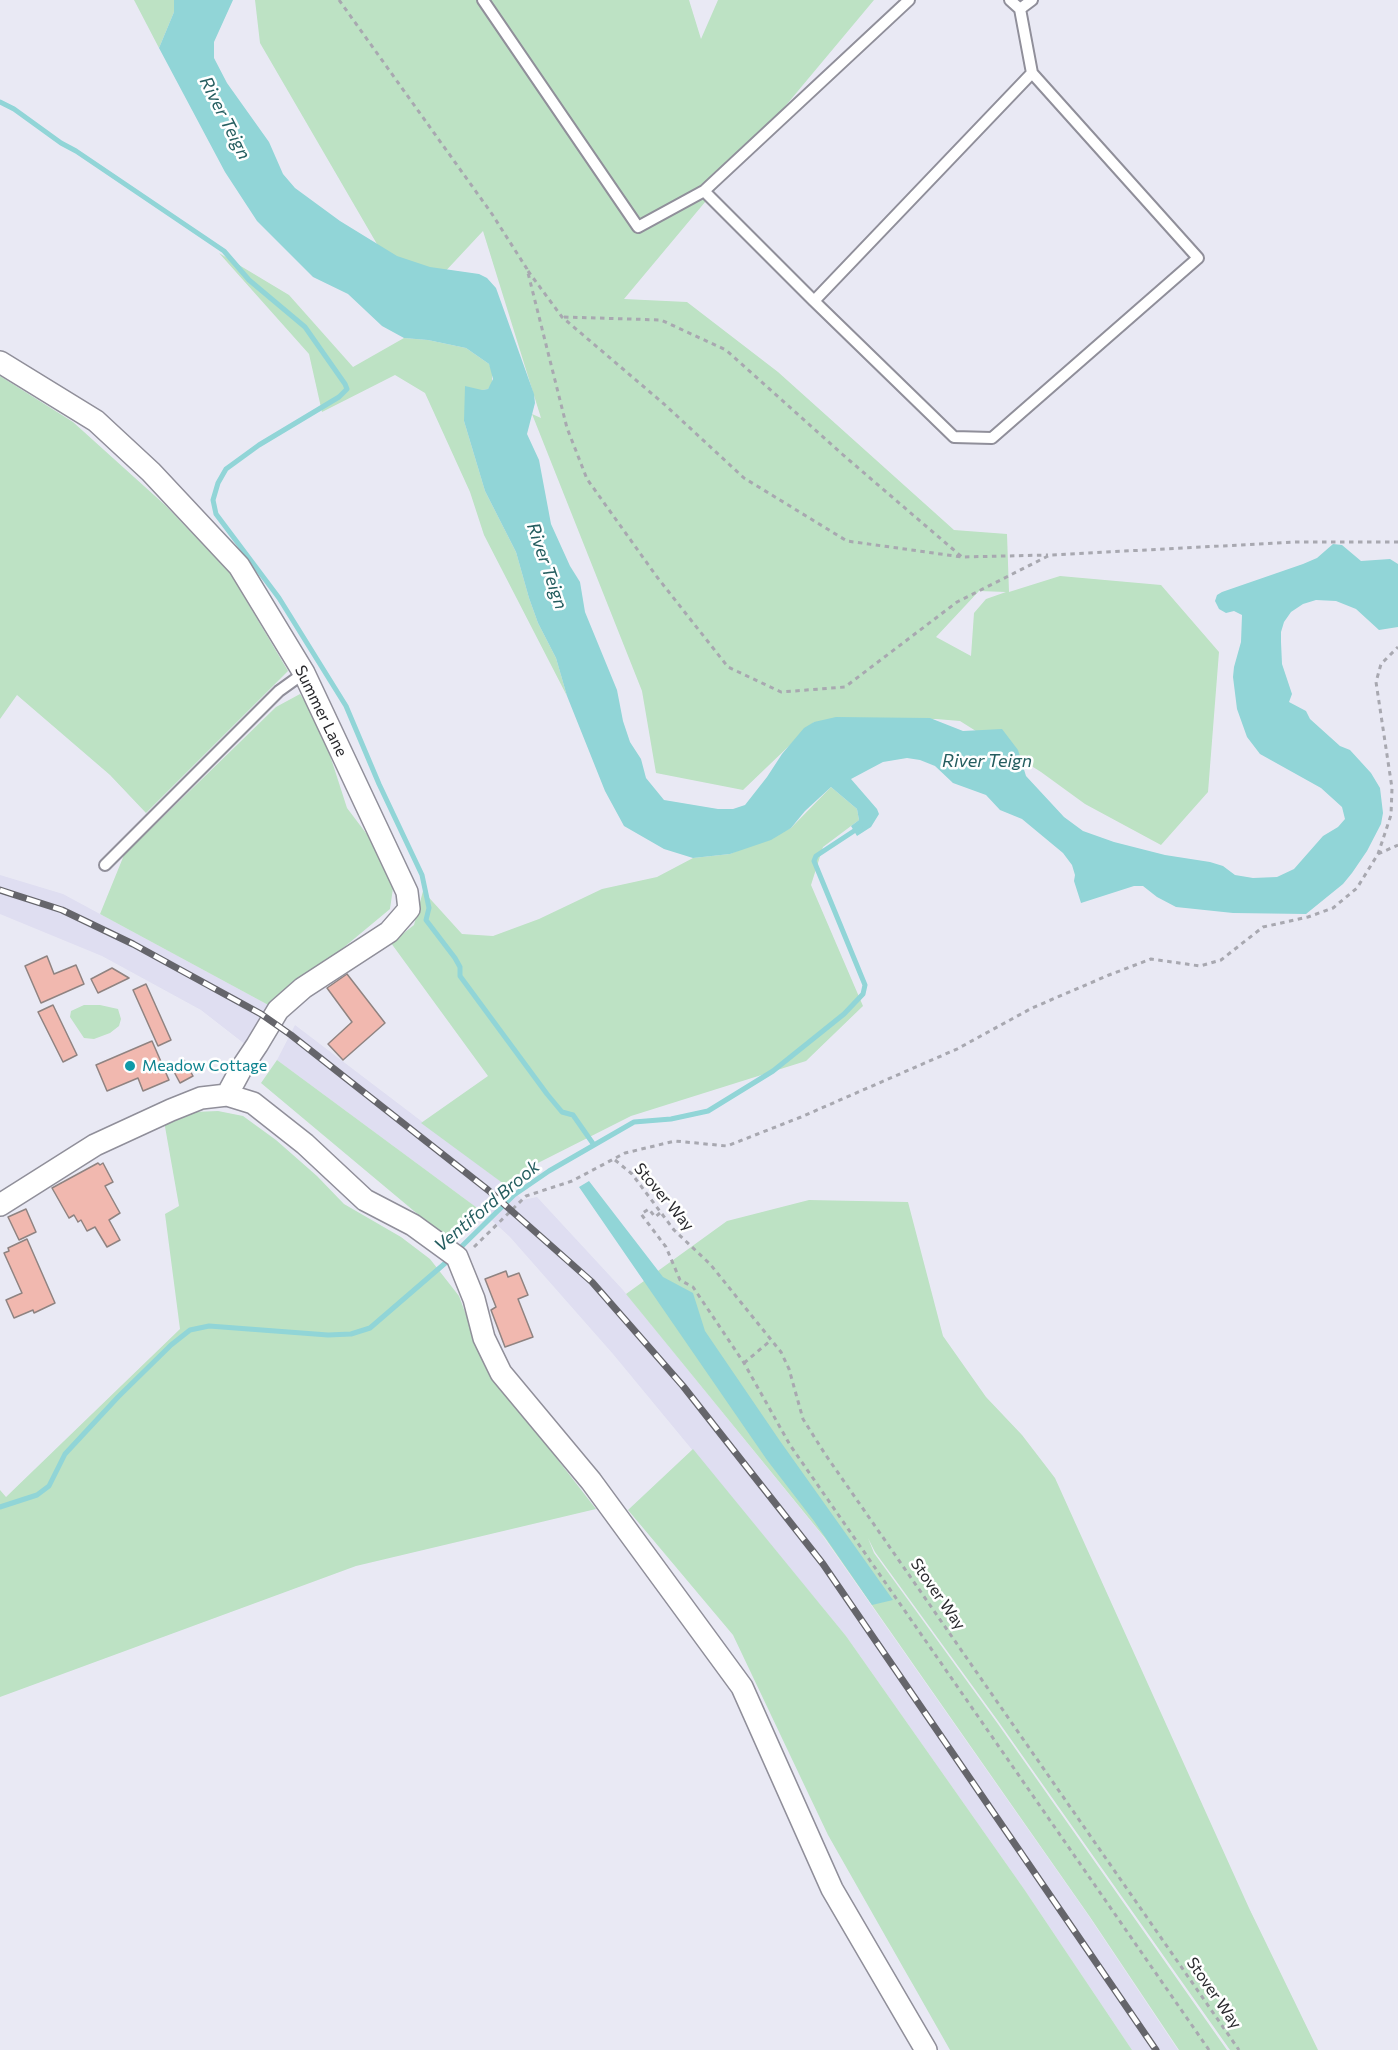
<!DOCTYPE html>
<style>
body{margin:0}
canvas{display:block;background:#e9e9f4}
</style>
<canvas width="1398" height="2050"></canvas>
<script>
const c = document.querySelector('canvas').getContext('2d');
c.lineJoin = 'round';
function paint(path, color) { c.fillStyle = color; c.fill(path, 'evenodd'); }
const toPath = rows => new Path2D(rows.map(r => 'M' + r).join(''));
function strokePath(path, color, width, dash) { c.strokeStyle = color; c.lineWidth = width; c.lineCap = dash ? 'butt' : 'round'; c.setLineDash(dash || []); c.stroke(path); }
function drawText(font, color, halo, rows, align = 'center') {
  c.font = font + ' Commissioner,sans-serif'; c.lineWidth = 5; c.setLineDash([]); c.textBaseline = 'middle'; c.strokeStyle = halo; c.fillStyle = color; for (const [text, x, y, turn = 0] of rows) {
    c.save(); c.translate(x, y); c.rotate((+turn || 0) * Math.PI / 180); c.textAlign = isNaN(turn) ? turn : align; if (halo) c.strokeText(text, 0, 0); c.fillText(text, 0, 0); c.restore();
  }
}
paint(toPath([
 [0,875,63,894,272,1007,246,1045,201,1010,102,956,0,914],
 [295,1025,512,1190,523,1200,537,1197,623,1290,822,1535,1088,1915,1178,2050,1132,2050,1024,1889,846,1636,613,1354,510,1237,484,1213,277,1060]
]), '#dfdef1');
paint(toPath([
 [134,0,174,0,174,12,159,48],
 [255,0,689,0,701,39,718,0,874,0,624,299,687,302,778,372,954,530,1007,534,1009,592,1060,576,1161,585,1219,652,1208,792,1161,845,1085,804,1041,772,960,721,936,719,814,722,743,790,656,773,642,691,532,414,541,418,483,231,413,306,260,43],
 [979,591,1006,592,986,599,974,613,971,656,936,637],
 [219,253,289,295,353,367,404,338,428,340,466,348,489,364,492,370,492,383,488,389,482,390,464,421,485,491,516,552,529,598,538,623,556,658,567,696,484,535,470,492,425,393,395,375,322,412,309,354],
 [0,376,73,422,165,505,230,573,288,671,146,813,110,775,17,695,0,719],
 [300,694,312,713,328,749,347,808,372,841,393,888,390,909,272,1007,100,914,124,855,276,707],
 [831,787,857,809,859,820,823,847,811,885,863,1006,806,1061,631,1116,530,1167,512,1190,421,1123,488,1076,391,943,414,925,423,891,462,934,493,936,539,919,602,889,657,877,693,858,730,854,791,828],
 [84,1005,100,1005,118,1009,121,1019,119,1026,110,1033,94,1039,84,1038,70,1017,71,1011],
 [277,1060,484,1213,451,1242,261,1083],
 [218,1111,243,1116,276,1140,317,1176,344,1204,401,1237,430,1259,459,1296,479,1350,492,1375,596,1509,356,1566,0,1697,0,1490,6,1497,180,1329,165,1214,179,1206,164,1121,194,1112],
 [809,1200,908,1202,943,1336,986,1397,1022,1435,1055,1478,1249,1908,1318,2050,1230,2050,998,1721,875,1552,868,1538,874,1553,998,1724,1227,2050,1179,2050,1090,1917,825,1538,626,1294,727,1221],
 [693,1449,846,1636,1024,1889,1132,2050,950,2050,828,1835,733,1635,628,1510]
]), '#bde2c4');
paint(toPath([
 [174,0,233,0,214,42,214,58,227,83,269,142,283,174,295,188,340,221,397,256,430,267,479,274,487,278,496,288,534,394,535,403,527,434,539,460,551,524,570,566,580,582,585,612,617,690,623,721,630,742,641,759,646,778,664,800,718,809,733,809,745,805,767,777,782,754,804,728,814,722,836,717,930,718,963,731,1002,729,1018,750,1026,776,1064,817,1083,831,1114,842,1165,855,1210,862,1223,866,1235,875,1253,878,1277,877,1294,869,1323,836,1338,827,1345,819,1342,807,1321,788,1260,754,1247,737,1237,709,1233,677,1234,667,1241,642,1242,615,1234,611,1226,613,1219,609,1215,601,1217,595,1222,592,1303,564,1317,558,1333,544,1342,545,1361,561,1390,559,1398,564,1398,627,1379,630,1356,609,1336,601,1316,600,1303,604,1291,612,1284,622,1281,632,1281,642,1282,664,1292,694,1289,702,1306,711,1310,719,1340,746,1350,750,1371,773,1380,788,1383,813,1381,824,1367,851,1352,873,1343,884,1306,914,1233,913,1176,907,1157,897,1143,886,1134,886,1081,903,1074,881,1075,875,1072,865,1063,853,1022,819,1000,810,986,795,953,783,935,766,920,760,907,758,883,762,851,779,877,809,879,814,871,827,857,836,851,826,859,820,857,809,831,787,805,811,791,828,771,840,730,854,693,858,664,849,624,826,605,791,567,696,556,658,538,623,529,598,516,552,485,491,464,421,465,386,482,390,488,389,493,379,489,364,466,348,428,340,404,338,382,326,348,294,313,277,257,221,225,172,159,48,174,12],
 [589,1181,663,1277,693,1293,705,1331,780,1441,893,1600,872,1605,814,1521,767,1460,579,1187]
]), '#91d5d7');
strokePath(toPath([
 [0,102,14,109,61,143,76,151,224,251,249,280,305,327,345,384,347,389,339,397,259,445,226,469,218,483,213,500,216,514,279,598,346,706,379,784,422,875,429,908,426,920,455,958,460,967,460,976,547,1094,562,1112,573,1115,594,1145],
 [456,1252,514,1195,549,1171,634,1122,671,1119,708,1111,773,1071,844,1014,863,994,865,985,814,861,816,856,860,827],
 [0,1507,37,1495,49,1486,65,1454,118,1397,171,1345,190,1330,209,1326,328,1335,351,1334,370,1328,450,1259]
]), '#91d5d7', 5);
const building = toPath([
 [47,956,54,974,76,965,84,984,41,1003,25,966,47,956],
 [112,968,129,978,98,993,91,979,112,968],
 [347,974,385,1023,343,1060,328,1044,352,1022,327,988,347,974],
 [146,984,171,1040,158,1046,133,990,146,984],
 [53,1005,77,1055,63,1062,38,1012,53,1005],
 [152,1041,169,1080,143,1091,138,1078,107,1091,96,1065,152,1041],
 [184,1060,193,1076,180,1083,172,1068,184,1060],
 [98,1163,100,1165,103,1163,113,1182,105,1186,120,1213,109,1220,120,1240,107,1247,95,1227,87,1231,81,1220,78,1222,74,1215,69,1218,52,1188,98,1163],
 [26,1209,36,1232,19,1240,8,1217,26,1209],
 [27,1239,55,1303,34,1313,33,1310,14,1318,6,1300,22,1293,4,1253,9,1251,8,1248,27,1239],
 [506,1271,508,1277,519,1273,528,1295,518,1299,533,1337,505,1347,491,1310,496,1307,485,1279,506,1271]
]);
paint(building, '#f1b8af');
strokePath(building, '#8f8381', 1.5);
const service = toPath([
 [483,0,638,227,704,191],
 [1010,0,1020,9],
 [1032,0,1020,9,1032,73,1198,258,992,438,954,437,814,301,1032,73],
 [814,301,704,191,909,0],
 [105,865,279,691,304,673]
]);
const minor = toPath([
 [0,362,96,421,151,472,239,566,304,673,407,892,409,909,389,932,303,988,278,1010,257,1045,241,1069,227,1095],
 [0,1205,95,1145,171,1110,201,1098,227,1095,253,1103,305,1144,365,1200,413,1225,457,1257,474,1299,484,1338,501,1373,591,1481,742,1687,832,1889,926,2050]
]);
strokePath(service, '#908f9a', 14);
strokePath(minor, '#908f9a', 24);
strokePath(toPath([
 [339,0,492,214,527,269,567,428,587,479,657,577,728,667,781,692,845,687,957,602,1050,555,1297,542,1398,542],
 [528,271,562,317,664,404,744,478,847,541,962,557,1048,555],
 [564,317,661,320,726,350,842,454,962,557],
 [1378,854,1398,845],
 [615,1160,632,1174,674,1230,710,1264,781,1352,789,1369,803,1419,825,1454,1239,2050],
 [660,1213,655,1217,649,1209,641,1214,666,1247,680,1280,693,1287,744,1363,790,1445,1209,2050],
 [474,1247,526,1196,572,1181,625,1153,675,1141,727,1146,801,1117,957,1049,1032,1008,1109,975,1151,959,1200,966,1221,960,1263,927,1308,917,1333,908,1357,888,1378,854,1391,815,1392,788,1376,682,1381,664,1398,647],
 [744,1363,770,1341]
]), '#a8a8b0', 3, [4.5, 4.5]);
strokePath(service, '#fff', 10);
strokePath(minor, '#fff', 21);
const rail = toPath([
 [0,890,62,910,133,944,261,1014,291,1035,488,1190,592,1282,683,1386,823,1564,1156,2050]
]);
strokePath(rail, '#65656b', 7);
strokePath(rail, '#fff', 4.5, [14]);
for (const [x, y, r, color] of [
 [130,1066,6,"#0f9aa8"]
]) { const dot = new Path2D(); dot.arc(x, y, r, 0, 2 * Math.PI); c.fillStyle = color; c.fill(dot); strokePath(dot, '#fff', 2); }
drawText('16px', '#29292d', '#fff', [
 ["Summer Lane",321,711,64],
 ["Stover Way",664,1197,50],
 ["Stover Way",938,1594,55],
 ["Stover Way",1214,1993,55]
]);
drawText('16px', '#0d838f', '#fff', [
 ["Meadow Cottage",142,1066]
], 'left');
drawText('italic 18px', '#245d5f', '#fff', [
 ["River Teign",225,118,63],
 ["River Teign",547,566,71],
 ["River Teign",987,761],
 ["Ventiford Brook",487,1206,-40]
]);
</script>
